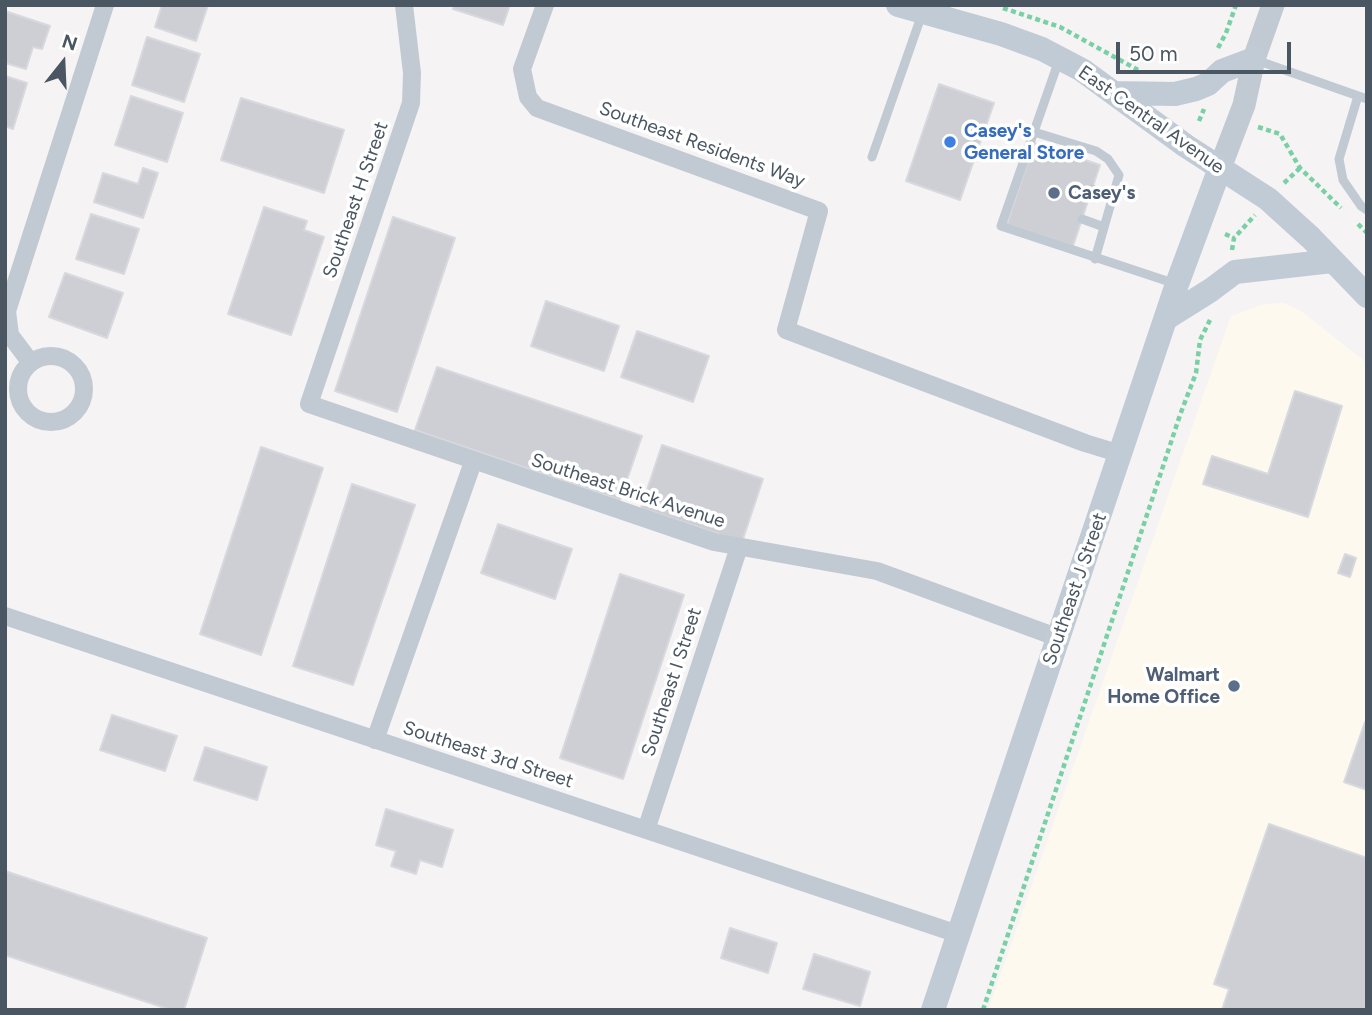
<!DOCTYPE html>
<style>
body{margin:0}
#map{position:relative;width:1372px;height:1015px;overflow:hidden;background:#f5f3f3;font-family:Figtree,sans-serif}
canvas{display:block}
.frame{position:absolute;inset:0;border:7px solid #4a5661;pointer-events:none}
.north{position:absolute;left:28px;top:28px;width:70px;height:70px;-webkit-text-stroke:5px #fff;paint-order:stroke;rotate:18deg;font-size:19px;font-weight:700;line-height:28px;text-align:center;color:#4a5661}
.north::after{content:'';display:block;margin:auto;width:24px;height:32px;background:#4a5661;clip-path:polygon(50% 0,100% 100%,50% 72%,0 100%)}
.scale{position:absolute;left:1116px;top:42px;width:175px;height:32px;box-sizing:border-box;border:4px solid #4a5661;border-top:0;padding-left:9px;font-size:21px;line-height:24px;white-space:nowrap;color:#4a5661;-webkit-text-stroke:5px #fff;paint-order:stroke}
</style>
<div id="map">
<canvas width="1372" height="1015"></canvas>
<div class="frame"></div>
<div class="north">N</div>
<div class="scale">50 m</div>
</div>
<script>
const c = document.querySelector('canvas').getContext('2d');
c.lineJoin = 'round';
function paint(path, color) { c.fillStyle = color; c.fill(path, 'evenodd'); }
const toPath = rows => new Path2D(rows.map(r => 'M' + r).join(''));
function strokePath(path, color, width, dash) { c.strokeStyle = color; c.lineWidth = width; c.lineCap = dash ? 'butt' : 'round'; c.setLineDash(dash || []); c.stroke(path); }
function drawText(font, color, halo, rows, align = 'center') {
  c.font = font + ' Figtree,sans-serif'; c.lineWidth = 7; c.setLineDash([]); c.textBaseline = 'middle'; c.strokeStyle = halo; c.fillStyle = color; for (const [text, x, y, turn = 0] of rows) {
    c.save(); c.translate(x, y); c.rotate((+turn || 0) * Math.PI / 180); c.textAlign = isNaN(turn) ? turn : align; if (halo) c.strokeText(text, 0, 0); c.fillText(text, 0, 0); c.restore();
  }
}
paint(toPath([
 [1284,303,1301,311,1367,363,1367,1010,988,1010,1231,316,1264,304]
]), '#fdf9ef');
const building = toPath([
 [162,5,208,5,196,41,155,27,162,5],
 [454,5,510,5,503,25,453,9,454,5],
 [5,11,50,26,42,49,33,47,26,69,5,63,5,11],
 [147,37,200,54,184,102,132,85,147,37],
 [5,76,27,83,13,129,5,126,5,76],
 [939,84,994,103,960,200,906,181,939,84],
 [131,96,183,113,167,162,115,145,131,96],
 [241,98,344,130,324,193,221,160,241,98],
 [1034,143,1100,165,1073,246,1007,224,1034,143],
 [143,168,158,173,143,218,94,202,103,173,138,184,143,168],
 [264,207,307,221,304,230,324,237,291,335,228,314,264,207],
 [91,214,139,229,124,274,76,259,91,214],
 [393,217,455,238,397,412,335,391,393,217],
 [65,273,123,293,107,338,49,317,65,273],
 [546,301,619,326,604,371,531,346,546,301],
 [637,331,709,356,693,402,621,377,637,331],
 [437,367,642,436,620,500,415,430,437,367],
 [1295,391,1342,406,1308,517,1203,484,1212,456,1268,474,1295,391],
 [662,445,763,479,742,542,641,508,662,445],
 [261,447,323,468,261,655,200,634,261,447],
 [352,484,415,505,353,685,293,666,352,484],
 [498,524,572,549,555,599,481,573,498,524],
 [1345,554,1356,558,1350,577,1338,573,1345,554],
 [620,574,684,595,623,779,560,758,620,574],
 [112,715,177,736,165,771,100,750,112,715],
 [1365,722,1367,723,1367,790,1344,782,1365,722],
 [205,747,267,767,257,800,194,780,205,747],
 [386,809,453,830,442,867,420,860,416,874,391,866,396,851,376,845,386,809],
 [1269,824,1367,858,1367,1010,1222,1010,1229,989,1214,984,1269,824],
 [5,871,207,938,184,1010,171,1010,5,955,5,871],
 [730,928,777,943,768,973,721,958,730,928],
 [814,954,870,972,860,1006,803,989,814,954]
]);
paint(building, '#cdcfd5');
strokePath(building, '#d7d9de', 2);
strokePath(toPath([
 [1003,8,1060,27,1138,70],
 [1218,48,1226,33,1236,5],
 [1199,121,1204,109],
 [1258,127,1280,134,1300,168,1341,208],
 [1284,183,1300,168],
 [1358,224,1367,233],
 [1225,234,1234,238],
 [1232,250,1234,238,1255,215],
 [983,1010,1180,415,1196,373,1200,340,1210,320]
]), '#7ad0a6', 4.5, [5, 3.5]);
strokePath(toPath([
 [1059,60,1001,226,1176,284],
 [1256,60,1367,99],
 [1358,96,1339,159,1343,180,1361,206,1367,210],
 [1034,132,1096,151,1108,159,1119,175,1095,259],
 [872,157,922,14],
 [1092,189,1113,196],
 [1082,219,1104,227]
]), '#c1cad2', 9);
strokePath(toPath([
 [404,5,412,73,411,103,309,404,714,542,877,571,1059,638],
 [545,5,522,69,528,97,537,108,819,211,786,330,1085,443,1121,454],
 '18 389a33 33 0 1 1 66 0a33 33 0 1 1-66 0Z',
 [31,363,10,335,7,311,105,5],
 [5,616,958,934],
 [375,740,473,462],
 [646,830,739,547]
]), '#c1cad2', 18);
strokePath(toPath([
 [1220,168,1244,105,1254,59,1273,5]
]), '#c1cad2', 23);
strokePath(toPath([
 [898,5,1001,34,1042,49,1082,70,1186,146,1268,199,1311,238,1367,296],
 [1114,93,1175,94,1196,89,1208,84,1222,71,1254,59],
 [1168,317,1211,290,1235,272,1332,261],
 [933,1010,1177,284,1220,168]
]), '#c1cbd6', 24);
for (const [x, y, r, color] of [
 [950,142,7,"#3f7fe0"],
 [1054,193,7,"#5c6f8a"],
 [1234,686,7,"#5c6f8a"]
]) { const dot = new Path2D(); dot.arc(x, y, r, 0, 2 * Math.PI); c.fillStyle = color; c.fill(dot); strokePath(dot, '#fff', 2.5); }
drawText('19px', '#4a5661', '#fff', [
 ["East Central Avenue",1151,120,35],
 ["Southeast Residents Way",702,145,20],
 ["Southeast H Street",356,200,-71],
 ["Southeast Brick Avenue",628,491,18],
 ["Southeast J Street",1075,589,-71],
 ["Southeast I Street",672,682,-72],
 ["Southeast 3rd Street",488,755,18]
]);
drawText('bold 19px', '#366cbe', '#fff', [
 ["Casey's",964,131],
 ["General Store",964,153]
], 'left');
drawText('bold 19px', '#4e5e75', '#fff', [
 ["Casey's",1068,193],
 ["Walmart",1220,675,"right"],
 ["Home Office",1220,697,"right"]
], 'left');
</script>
